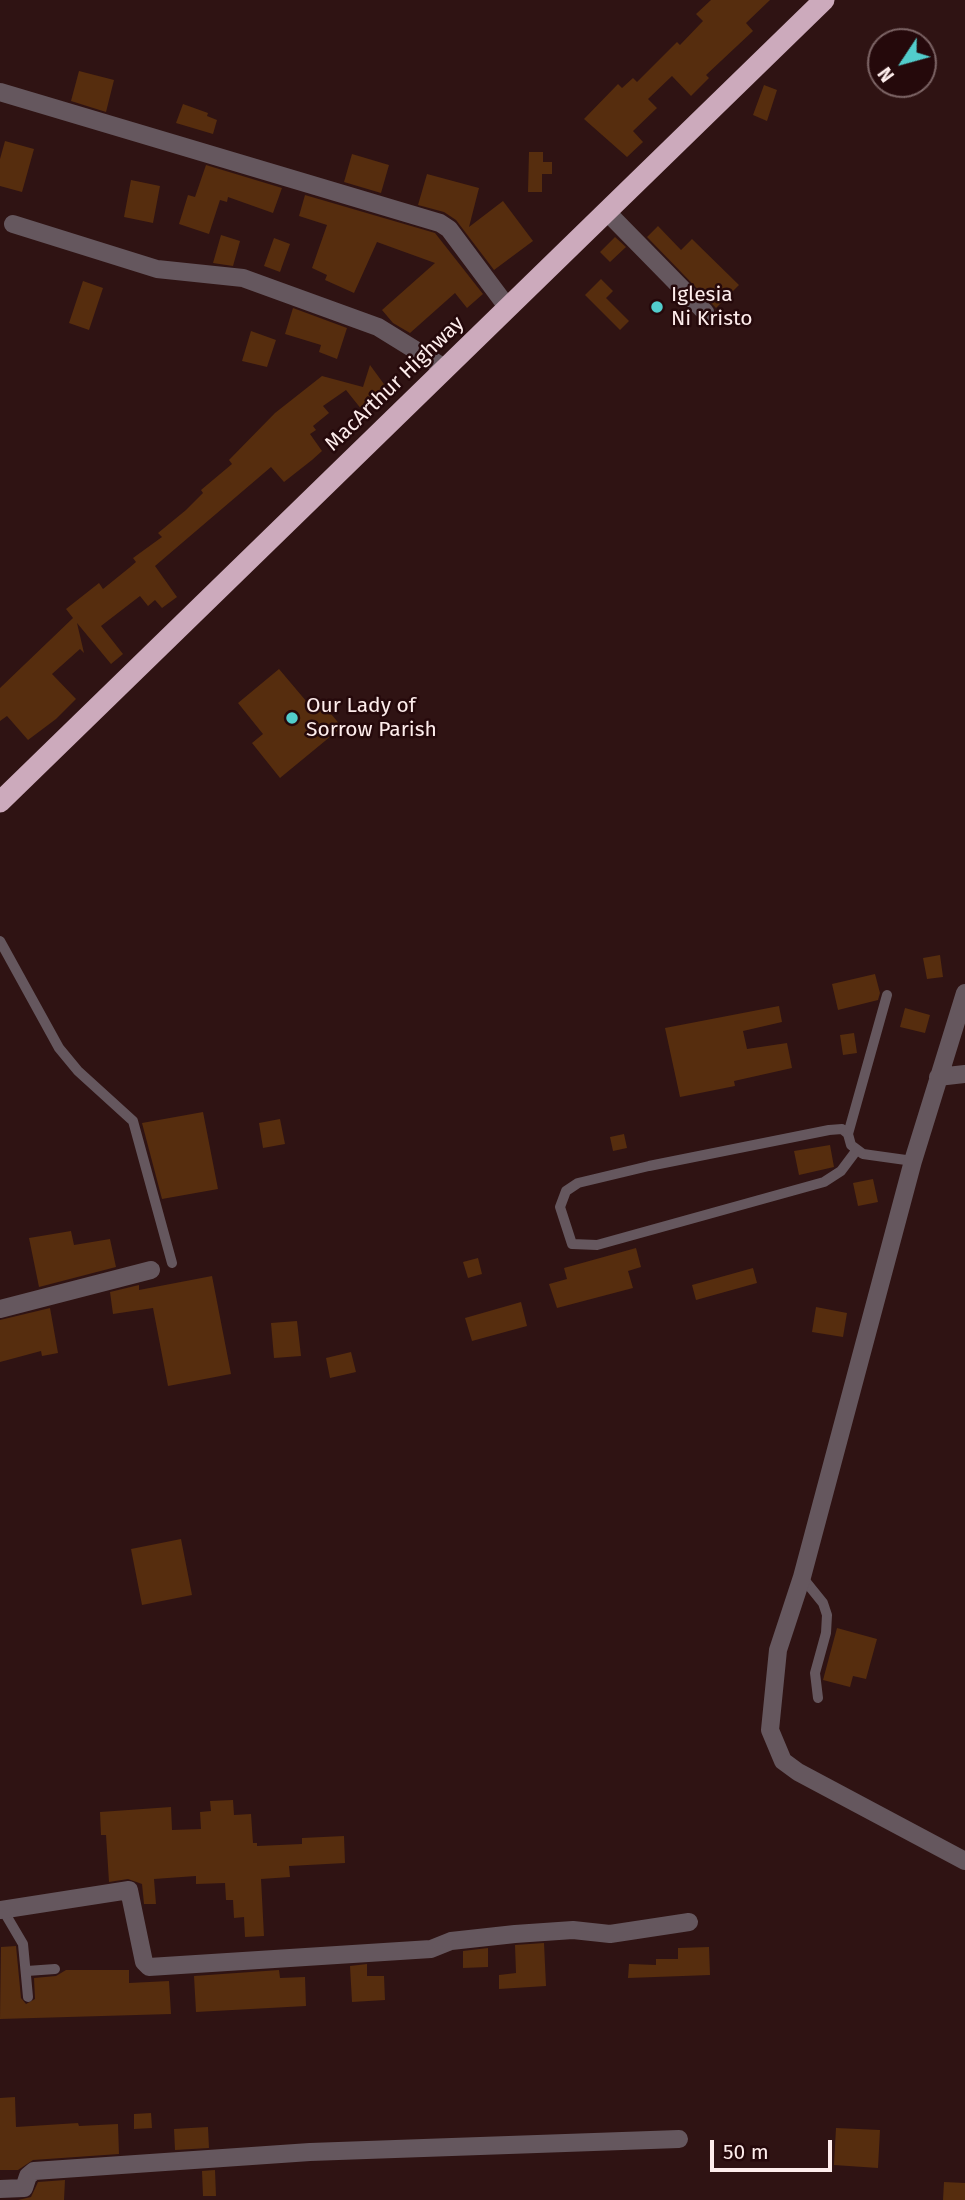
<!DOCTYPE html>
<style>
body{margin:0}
#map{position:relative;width:965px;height:2200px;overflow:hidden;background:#2f1313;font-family:"Fira Sans",sans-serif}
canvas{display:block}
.north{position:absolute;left:867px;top:28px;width:70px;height:70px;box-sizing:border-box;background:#25090b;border:2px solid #7c6465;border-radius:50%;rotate:234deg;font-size:19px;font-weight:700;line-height:28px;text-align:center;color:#feedec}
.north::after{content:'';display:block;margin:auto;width:24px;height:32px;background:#52cdcc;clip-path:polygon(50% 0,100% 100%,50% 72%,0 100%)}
.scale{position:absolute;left:710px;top:2140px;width:122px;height:32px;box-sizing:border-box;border:4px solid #feedec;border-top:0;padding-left:9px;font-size:21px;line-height:24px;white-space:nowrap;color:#feedec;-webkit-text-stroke:5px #25090b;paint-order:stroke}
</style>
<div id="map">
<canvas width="965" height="2200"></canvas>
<div class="north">N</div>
<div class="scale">50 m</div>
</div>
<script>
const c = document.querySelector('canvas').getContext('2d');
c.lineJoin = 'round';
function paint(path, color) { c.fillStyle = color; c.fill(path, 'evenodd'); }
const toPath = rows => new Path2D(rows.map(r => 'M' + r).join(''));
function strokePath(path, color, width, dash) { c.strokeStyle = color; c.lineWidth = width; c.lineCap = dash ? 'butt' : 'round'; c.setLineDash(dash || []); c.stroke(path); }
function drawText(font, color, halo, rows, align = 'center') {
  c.font = font + ' "Fira Sans",sans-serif'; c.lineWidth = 5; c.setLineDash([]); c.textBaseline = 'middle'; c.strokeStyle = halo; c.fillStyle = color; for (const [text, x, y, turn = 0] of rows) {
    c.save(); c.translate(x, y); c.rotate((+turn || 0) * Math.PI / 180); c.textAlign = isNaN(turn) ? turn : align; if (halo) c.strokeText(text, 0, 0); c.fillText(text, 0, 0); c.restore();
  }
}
paint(toPath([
 [711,0,770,0,746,23,753,31,706,75,709,78,691,96,672,76,648,99,657,108,633,131,643,142,627,157,584,119,618,84,622,88,633,78,637,82,677,42,680,45,703,21,696,14],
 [79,71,114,80,106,112,71,101],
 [764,85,777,90,767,121,753,115],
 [183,104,208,113,207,116,217,120,213,134,176,123],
 [5,141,34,149,22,192,0,186,0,159],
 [529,152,543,152,543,162,552,162,552,174,542,174,542,192,528,192],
 [352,154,389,165,381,193,344,182],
 [206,165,282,188,273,213,228,197,227,202,220,200,209,234,179,224,188,195,195,197],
 [427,174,479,188,469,227,503,201,533,241,494,270,456,220,444,212,418,205],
 [131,180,160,186,153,223,124,217],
 [305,195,435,233,483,294,467,308,455,293,410,333,393,323,382,310,435,263,377,242,354,293,325,280,327,275,312,268,327,225,299,216],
 [658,226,681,250,692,239,739,285,716,308,647,237],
 [221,235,240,241,233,266,213,263],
 [615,237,626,247,610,262,600,252],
 [274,238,290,244,280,272,264,266],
 [601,279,613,291,606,298,629,321,620,330,585,295],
 [83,281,103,288,89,330,69,323],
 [293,308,347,328,337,359,319,352,321,345,285,334],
 [251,331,276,340,267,367,242,361],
 [370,365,389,391,362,410,346,390,323,406,329,413,313,426,316,430,310,434,322,451,312,460,284,482,271,467,155,566,177,597,162,608,155,600,148,606,140,596,101,626,123,654,111,664,77,623,84,653,80,649,52,674,76,699,56,719,28,740,7,716,0,721,0,688,73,618,66,609,99,583,103,589,129,568,136,562,133,558,162,537,158,533,186,510,203,493,201,490,232,464,229,460,275,413,322,376,363,387],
 [279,669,312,708,320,701,342,727,280,778,252,743,263,734,238,703],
 [940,955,943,977,927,979,923,958],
 [875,974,880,993,878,1000,838,1010,832,984],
 [779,1006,782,1022,743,1031,747,1049,787,1043,792,1068,734,1081,735,1086,680,1097,665,1028],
 [905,1008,930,1015,925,1033,900,1027],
 [854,1033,857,1053,843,1055,840,1035],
 [203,1112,218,1189,162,1199,142,1123],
 [280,1119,285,1144,263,1148,259,1123],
 [624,1134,627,1148,613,1151,610,1137],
 [830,1145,834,1167,799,1175,794,1151],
 [873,1179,878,1202,858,1206,853,1183],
 [71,1231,74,1245,110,1239,116,1267,39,1287,29,1238],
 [636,1248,641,1267,628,1271,633,1288,557,1308,549,1284,567,1279,564,1268],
 [478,1258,482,1274,468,1278,463,1262],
 [753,1268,757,1283,696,1300,692,1285],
 [212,1276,231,1374,168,1386,153,1308,113,1314,110,1292,139,1285,139,1290],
 [521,1302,527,1326,472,1341,465,1318],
 [816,1307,847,1313,843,1337,812,1332],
 [50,1308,58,1353,42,1356,41,1351,0,1362,0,1320],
 [297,1321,301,1356,274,1358,271,1323],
 [351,1352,356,1372,330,1378,326,1358],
 [181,1539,192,1595,142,1605,131,1549],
 [837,1628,877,1639,866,1679,853,1676,850,1687,823,1680],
 [233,1800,234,1815,251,1814,253,1843,257,1843,257,1846,302,1844,302,1838,344,1836,345,1863,289,1866,290,1877,261,1879,264,1936,245,1937,244,1917,234,1918,233,1900,226,1900,225,1883,196,1884,196,1876,154,1879,156,1904,144,1904,142,1884,128,1879,109,1882,106,1835,101,1835,100,1812,171,1807,172,1830,201,1829,200,1812,211,1811,210,1801],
 [544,1943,546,1986,499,1989,499,1975,516,1973,515,1945],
 [16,1946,21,1998,26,2004,35,1999,34,1978,56,1976,66,1970,129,1970,129,1983,169,1981,171,2014,0,2019,1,1947],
 [709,1947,710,1975,628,1978,629,1964,656,1965,656,1959,678,1959,678,1948],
 [488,1948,488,1967,463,1968,463,1951],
 [367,1964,367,1976,384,1976,385,2000,352,2002,350,1966],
 [279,1970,280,1978,305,1977,306,2006,196,2012,194,1976],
 [15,2097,16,2127,78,2123,79,2126,118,2124,119,2154,33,2160,18,2170,0,2170,0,2098],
 [151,2113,152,2128,134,2129,134,2114],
 [208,2127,209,2148,175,2150,174,2129],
 [836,2128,880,2130,878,2168,834,2165],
 [215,2170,216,2196,203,2196,202,2171],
 [65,2180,64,2200,18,2200,31,2197,38,2182],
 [944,2182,965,2183,965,2200,943,2200]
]), '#562d0e');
strokePath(toPath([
 [0,941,59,1048,78,1071,133,1121,172,1263],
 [848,1134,887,995],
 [856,1151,841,1171,824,1182,597,1245,572,1244,560,1207,566,1191,578,1183,649,1166,829,1130,842,1129,848,1134,851,1145,863,1154,913,1161],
 [802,1577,823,1603,827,1615,826,1633,815,1673,818,1698],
 [3,1910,23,1944,28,1997],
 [27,1971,55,1969]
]), '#65575e', 10);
strokePath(toPath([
 [0,92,440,223,449,229,508,308],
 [607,212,705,312],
 [13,224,157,269,243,278,378,327,446,369],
 [965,993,913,1161,802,1577,778,1650,770,1730,783,1761,798,1772,965,1861],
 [938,1077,965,1074],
 [0,1309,151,1270],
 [0,1910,129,1890,144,1962,149,1967,431,1949,451,1941,515,1934,573,1930,610,1934,689,1922],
 [0,2189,24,2188,28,2176,34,2171,310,2152,679,2139]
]), '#65575e', 18);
strokePath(toPath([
 [0,802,824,0]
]), '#ccaabc', 21);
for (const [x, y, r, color] of [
 [657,307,7,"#52cdcc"],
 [292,718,7,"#52cdcc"]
]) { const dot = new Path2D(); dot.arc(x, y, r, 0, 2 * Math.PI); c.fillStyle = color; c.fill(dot); strokePath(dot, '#25090b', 2.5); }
drawText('21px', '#feedec', '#25090b', [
 ["Iglesia",671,295],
 ["Ni Kristo",671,319],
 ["Our Lady of",306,706],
 ["Sorrow Parish",306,730]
], 'left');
drawText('21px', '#feedec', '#25090b', [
 ["MacArthur Highway",395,384,-44]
]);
</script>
